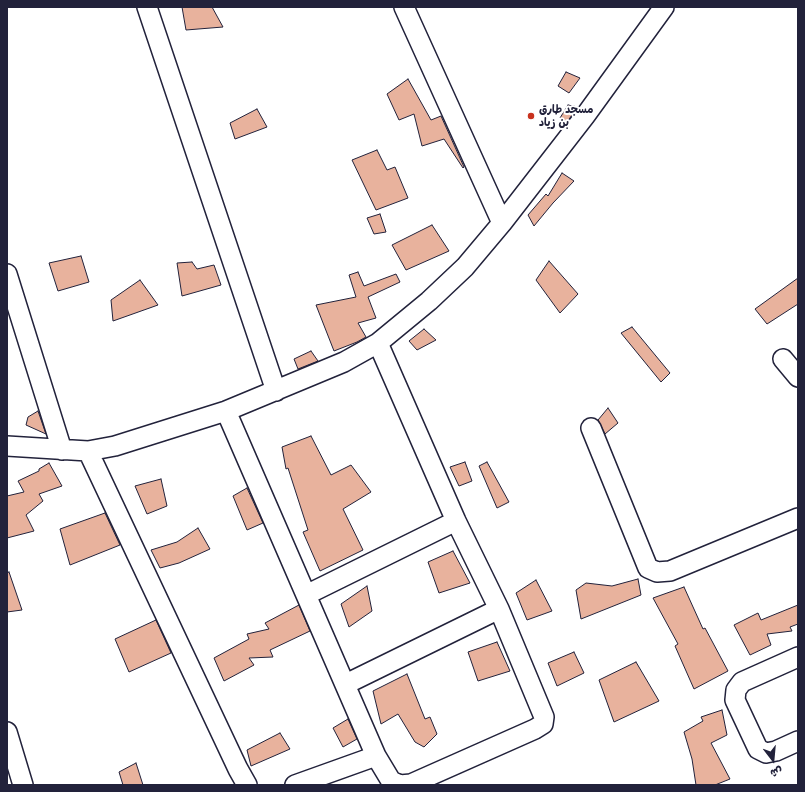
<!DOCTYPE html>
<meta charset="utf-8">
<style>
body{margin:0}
#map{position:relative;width:805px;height:792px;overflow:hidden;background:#fff;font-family:"Balsamiq Sans","Playpen Sans Arabic",sans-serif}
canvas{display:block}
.frame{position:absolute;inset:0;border:8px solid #22223b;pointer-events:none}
.north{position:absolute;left:753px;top:740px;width:40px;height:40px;-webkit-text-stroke:3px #fff;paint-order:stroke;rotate:164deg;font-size:11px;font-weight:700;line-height:16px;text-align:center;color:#22223b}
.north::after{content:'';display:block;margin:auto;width:14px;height:18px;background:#22223b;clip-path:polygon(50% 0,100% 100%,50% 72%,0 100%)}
</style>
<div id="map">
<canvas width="805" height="792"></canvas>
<div class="frame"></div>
<div class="north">ش</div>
</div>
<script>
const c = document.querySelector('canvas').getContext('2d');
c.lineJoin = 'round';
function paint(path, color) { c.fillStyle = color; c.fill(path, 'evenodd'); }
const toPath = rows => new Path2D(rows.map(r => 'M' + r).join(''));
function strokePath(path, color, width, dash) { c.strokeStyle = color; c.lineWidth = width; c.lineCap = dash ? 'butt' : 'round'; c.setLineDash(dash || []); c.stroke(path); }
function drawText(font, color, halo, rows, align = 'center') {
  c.font = font + ' "Balsamiq Sans","Playpen Sans Arabic",sans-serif'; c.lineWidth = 4; c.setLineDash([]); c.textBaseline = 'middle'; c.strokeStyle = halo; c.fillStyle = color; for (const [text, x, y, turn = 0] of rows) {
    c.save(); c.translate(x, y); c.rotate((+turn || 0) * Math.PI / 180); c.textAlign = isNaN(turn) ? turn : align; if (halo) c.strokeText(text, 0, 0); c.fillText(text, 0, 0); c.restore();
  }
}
const building = toPath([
 [182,7,212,7,223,27,186,30,182,7],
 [566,72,580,78,569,93,558,86,566,72],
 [408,79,431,120,441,116,464,167,463,168,444,139,422,146,414,114,399,120,387,94,408,79],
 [568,105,578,107,567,122,560,118,568,105],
 [257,109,267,127,235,139,230,123,257,109],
 [377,150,387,170,395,167,408,198,376,210,352,160,377,150],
 [562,173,574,181,553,203,534,226,528,215,546,194,548,196,562,173],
 [380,214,386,232,374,234,367,218,380,214],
 [432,225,449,251,406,270,392,245,432,225],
 [81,256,89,282,58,291,49,263,81,256],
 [549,261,578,294,560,313,536,280,549,261],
 [192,262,197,269,214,265,221,285,182,296,177,263,192,262],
 [358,272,364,286,396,274,400,282,368,297,376,318,358,323,366,337,357,342,334,351,316,305,356,297,349,275,358,272],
 [798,278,798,304,767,324,755,309,798,278],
 [140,280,158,305,113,321,111,300,140,280],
 [632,327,670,373,661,382,621,333,632,327],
 [424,329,436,340,417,350,409,341,424,329],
 [311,351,318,361,298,369,294,359,311,351],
 [608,408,618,423,605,434,598,420,608,408],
 [38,411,46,434,26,425,28,417,38,411],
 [311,436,331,475,351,465,371,492,343,509,363,550,320,571,303,532,308,530,288,468,286,469,282,447,311,436],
 [465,462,472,481,459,486,450,467,465,462],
 [487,462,509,502,497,508,479,466,487,462],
 [49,463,62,486,39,494,43,501,26,515,34,531,7,538,7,496,24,492,18,481,39,471,39,469,49,463],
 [161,479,167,506,147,514,135,486,161,479],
 [247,488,263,523,247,530,233,496,247,488],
 [105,513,120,545,70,565,60,529,105,513],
 [198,528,210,549,179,563,160,568,151,550,177,542,198,528],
 [453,551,470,583,439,593,428,562,453,551],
 [9,572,22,610,7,612,7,573,9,572],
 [638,579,641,595,581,619,576,590,586,583,612,586,638,579],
 [536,580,552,611,527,620,516,593,536,580],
 [367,586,372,611,349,627,341,604,367,586],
 [684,587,703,629,705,628,728,671,694,689,675,646,678,644,653,598,684,587],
 [299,605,310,631,270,650,273,657,249,658,254,665,224,681,214,658,249,639,247,634,269,629,265,623,299,605],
 [798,605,798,624,790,627,792,631,767,634,771,645,750,655,734,625,758,613,761,620,798,605],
 [156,620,171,653,129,672,115,639,156,620],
 [497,642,510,671,478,681,468,652,497,642],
 [574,652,584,673,557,686,548,663,574,652],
 [636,662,659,701,614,722,599,680,636,662],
 [407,674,425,719,430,717,437,734,424,747,415,742,398,714,381,724,373,691,407,674],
 [722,710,727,735,711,743,730,779,715,785,696,785,692,759,684,732,703,721,701,717,722,710],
 [348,719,357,739,343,747,333,728,348,719],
 [280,733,290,749,251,766,247,750,280,733],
 [136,763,143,785,123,785,119,772,136,763]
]);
paint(building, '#e8b29d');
strokePath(building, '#22223b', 1);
const minor = toPath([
 [147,7,276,391],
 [404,7,502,223],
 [7,274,62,450],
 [783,359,798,377],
 [226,411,376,756,391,781,400,785,411,784,535,729,543,724,544,717,499,609,456,521,378,343],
 [591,428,648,568,657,572,670,571,798,518],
 [7,446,88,451,115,446,226,411,344,362,378,343,429,301,465,267,502,223,585,116,664,7],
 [88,451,238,769,247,785],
 [306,595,456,521],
 [798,657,742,682,736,690,735,700,758,749,766,753,776,751,798,741],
 [346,684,499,609],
 [7,732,23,785],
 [295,785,376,756]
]);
strokePath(minor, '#22223b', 22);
strokePath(minor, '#fff', 19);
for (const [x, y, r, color] of [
 [531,116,4,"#c8321e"]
]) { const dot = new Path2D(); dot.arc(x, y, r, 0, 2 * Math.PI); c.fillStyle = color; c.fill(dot); strokePath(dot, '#fff', 1.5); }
drawText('bold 11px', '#22223b', '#fff', [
 ["مسجد طارق",539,110],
 ["بن زياد",539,123]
], 'left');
</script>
